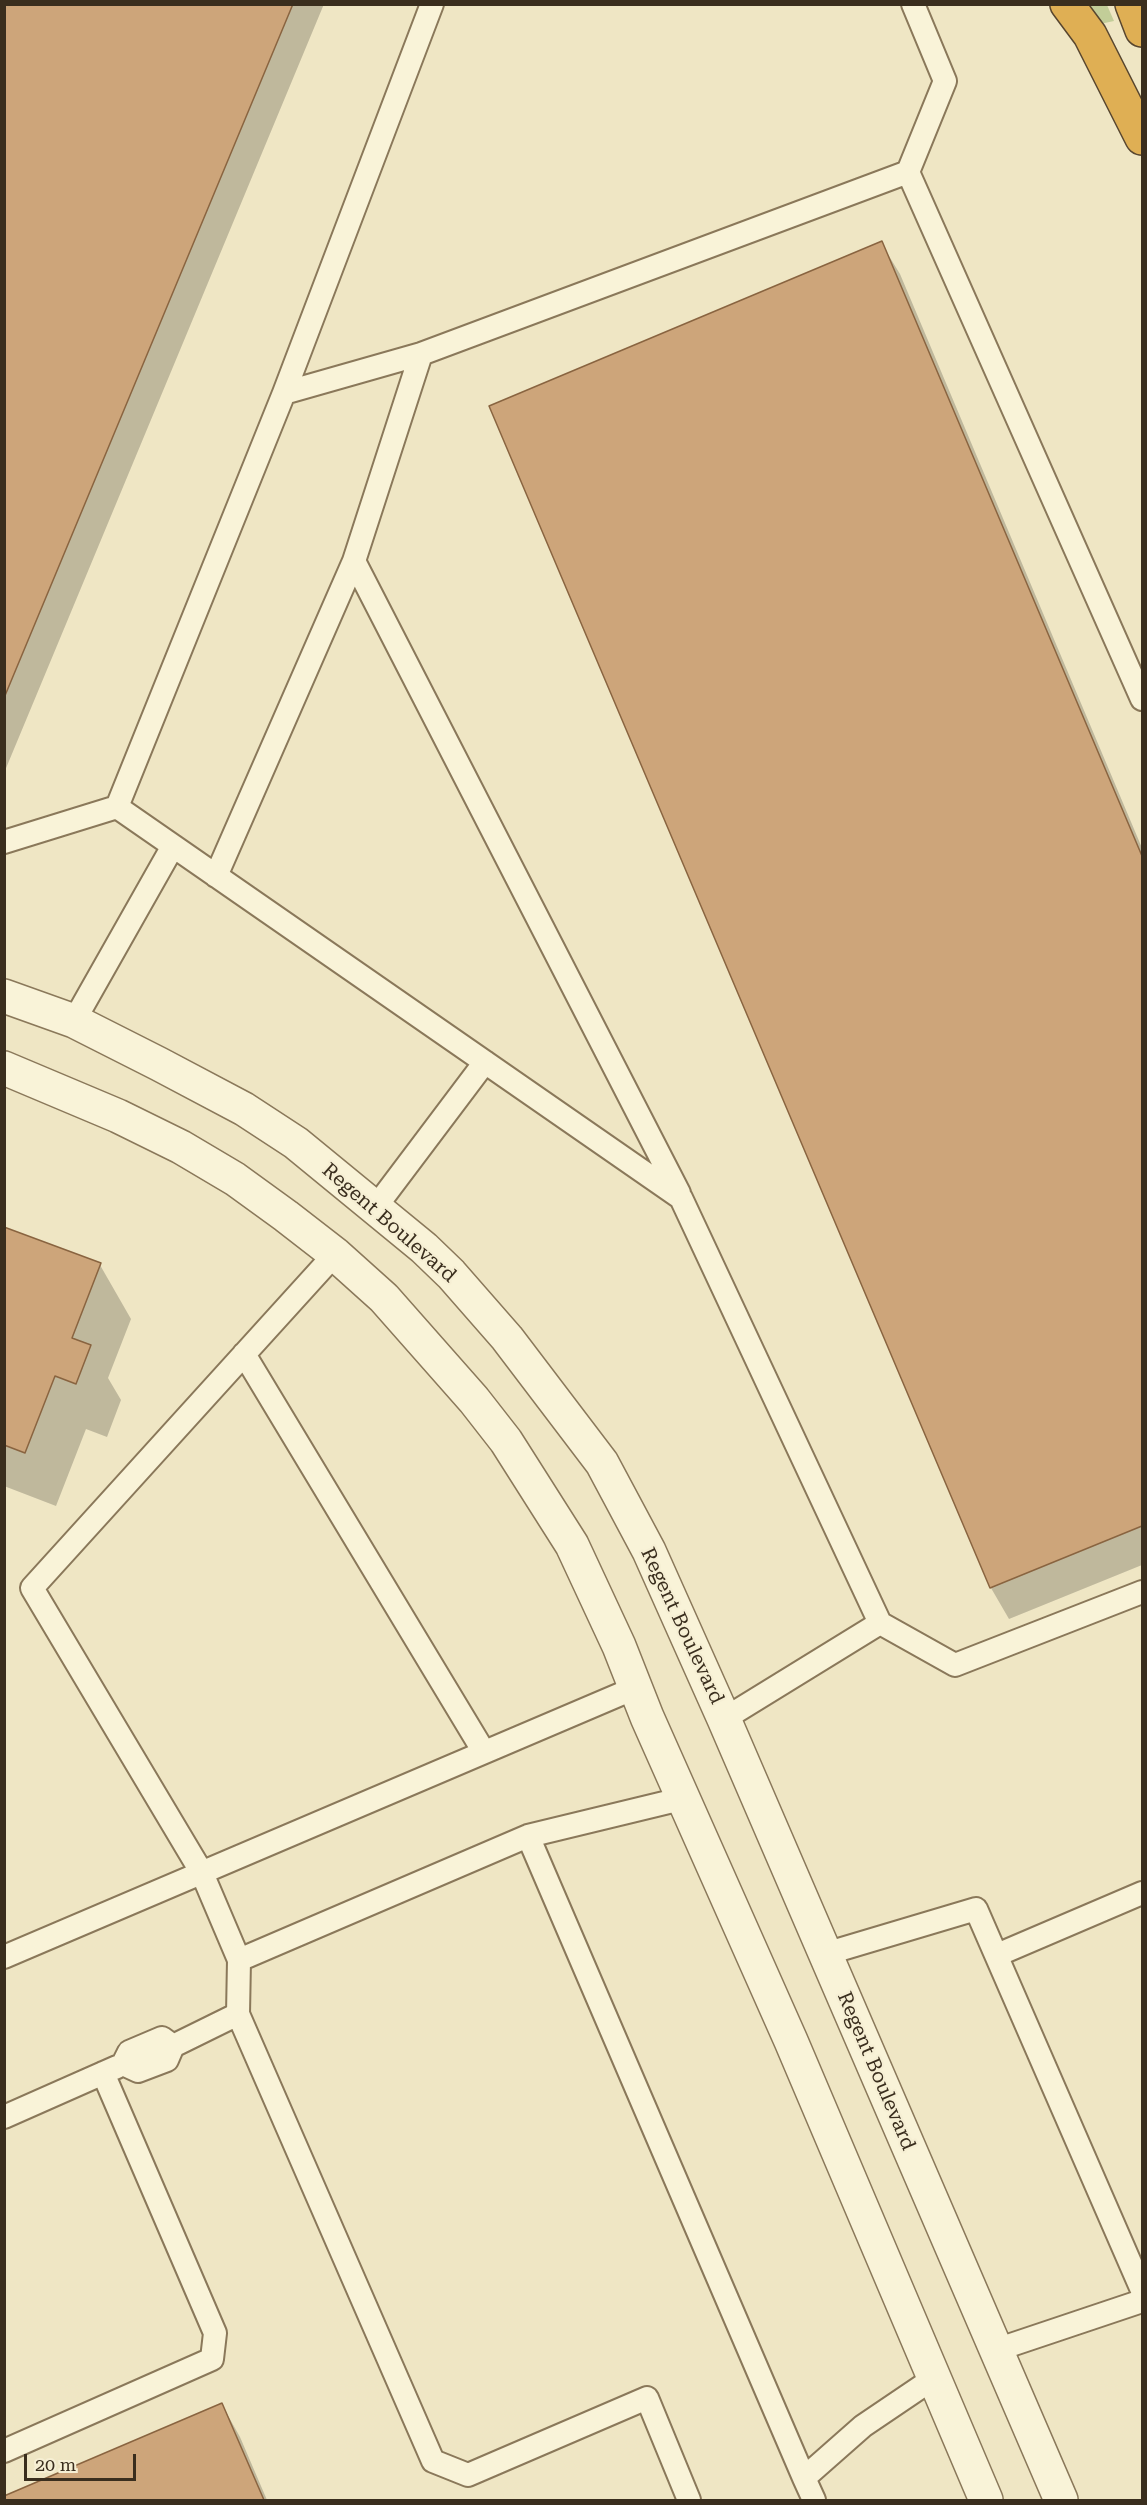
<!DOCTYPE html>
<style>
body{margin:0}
#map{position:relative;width:1147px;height:2505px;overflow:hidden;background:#efe6c4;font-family:"Roboto Serif",serif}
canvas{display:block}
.frame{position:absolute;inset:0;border:6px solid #3a2e1e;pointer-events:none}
.scale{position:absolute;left:24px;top:2454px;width:112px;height:27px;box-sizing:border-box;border:3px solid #3a2e1e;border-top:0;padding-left:8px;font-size:18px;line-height:21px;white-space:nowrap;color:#3a2e1e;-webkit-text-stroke:4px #f6efd4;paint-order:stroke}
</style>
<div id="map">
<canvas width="1147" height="2505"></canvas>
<div class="frame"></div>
<div class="scale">20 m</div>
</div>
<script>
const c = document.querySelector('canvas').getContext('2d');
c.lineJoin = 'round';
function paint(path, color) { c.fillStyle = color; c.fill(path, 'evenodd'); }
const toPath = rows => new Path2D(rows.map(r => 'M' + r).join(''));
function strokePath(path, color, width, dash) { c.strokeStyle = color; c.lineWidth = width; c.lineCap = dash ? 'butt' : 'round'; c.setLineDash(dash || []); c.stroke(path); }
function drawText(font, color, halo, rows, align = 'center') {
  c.font = font + ' "Roboto Serif",serif'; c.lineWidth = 4.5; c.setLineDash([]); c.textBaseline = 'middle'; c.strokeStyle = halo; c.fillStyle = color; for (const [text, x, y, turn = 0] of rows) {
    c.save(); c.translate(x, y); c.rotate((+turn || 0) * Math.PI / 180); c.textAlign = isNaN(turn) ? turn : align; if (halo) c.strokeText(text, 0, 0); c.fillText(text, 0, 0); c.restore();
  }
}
paint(toPath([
 [1087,5,1107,5,1114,21,1100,24]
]), '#c2cd98');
paint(toPath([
 [4,4,324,4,4,773],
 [881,243,900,274,1142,848,1142,1565,1009,1619,991,1588],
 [4,1228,100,1265,131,1319,108,1378,121,1400,107,1437,86,1429,56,1506,4,1486],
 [222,2405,240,2437,267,2500,4,2500,4,2497]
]), '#0003');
const building = toPath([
 [4,4,293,4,4,698,4,4],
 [882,241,1142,856,1142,1526,990,1588,489,406,882,241],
 [4,1227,101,1263,72,1338,91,1345,76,1384,55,1376,25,1453,4,1445,4,1227],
 [222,2403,264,2500,4,2500,4,2496,222,2403]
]);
paint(building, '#cda57a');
strokePath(building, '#896440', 1.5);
const service = toPath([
 [432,4,284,393,117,807,681,1198,880,1623,955,1665,1142,1592],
 [908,172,945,81,913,4],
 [421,354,354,561,679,1193],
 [284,393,421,354,908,172,1142,699],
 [4,842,117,807],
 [216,876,354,561],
 [74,1021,173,846],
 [375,1208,485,1062],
 [244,1354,484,1752],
 [724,1719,880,1623],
 [685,1798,528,1836,239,1960,238,2014,433,2461,468,2475,647,2398,689,2500],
 [528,1836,804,2478],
 [825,1954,976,1909,1142,2290],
 [997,1955,1142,1893],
 [4,1957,635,1688],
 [239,1960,202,1873,32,1588,335,1254],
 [173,2046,162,2038,129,2052,123,2064,138,2071,167,2060,173,2046,238,2014],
 [4,2117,117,2067],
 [996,2350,1142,2301],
 [4,2451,212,2359,215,2333,103,2073],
 [814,2500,804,2478,863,2426,934,2378]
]);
const tertiary = toPath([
 [4,996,74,1021,159,1064,244,1109,296,1143,424,1248,451,1274,507,1338,602,1463,649,1551,724,1719,1061,2500],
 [4,1068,118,1116,181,1147,235,1179,286,1216,335,1254,384,1298,474,1400,506,1441,572,1545,619,1646,647,1717,791,2041,986,2500]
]);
const motorway = toPath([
 [1067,4,1090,35,1142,138],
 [1132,4,1142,30]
]);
strokePath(service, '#8a785a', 26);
strokePath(tertiary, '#8a785a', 36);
strokePath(motorway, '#58462f', 36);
strokePath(service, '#f9f3d8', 22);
strokePath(tertiary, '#f9f3d8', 33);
strokePath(motorway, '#dfaf54', 33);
drawText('20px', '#3a2e1e', '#f6efd4', [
 ["Regent Boulevard",389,1223,41],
 ["Regent Boulevard",682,1626,65],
 ["Regent Boulevard",876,2071,67]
]);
</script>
